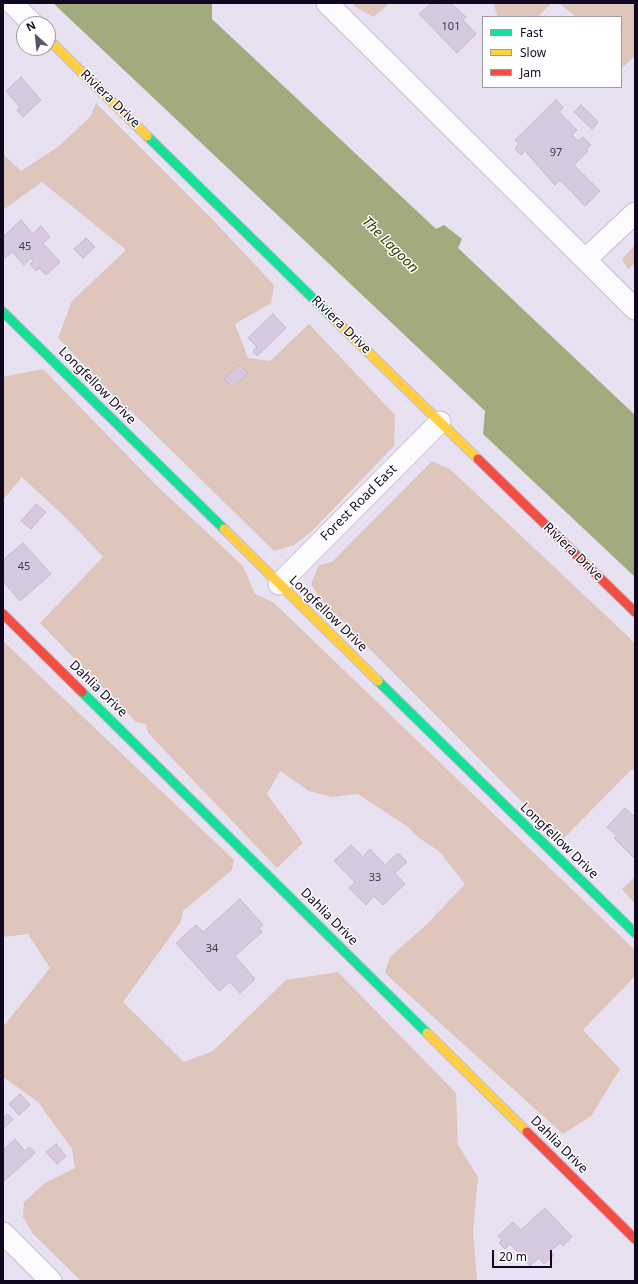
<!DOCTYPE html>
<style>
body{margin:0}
#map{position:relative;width:638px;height:1284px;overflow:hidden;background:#e7e1f2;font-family:"Noto Sans",sans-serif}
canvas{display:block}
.frame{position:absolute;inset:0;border:4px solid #110720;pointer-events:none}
.legend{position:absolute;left:482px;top:16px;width:140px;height:72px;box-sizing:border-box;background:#fff;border:1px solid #a09ca6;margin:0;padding:5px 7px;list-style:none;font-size:12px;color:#110720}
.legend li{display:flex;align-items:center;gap:8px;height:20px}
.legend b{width:20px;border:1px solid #a09ca6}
.north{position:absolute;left:16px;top:16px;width:40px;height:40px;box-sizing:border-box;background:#fff;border:1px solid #a09ca6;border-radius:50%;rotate:333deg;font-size:11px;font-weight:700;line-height:16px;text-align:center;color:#110720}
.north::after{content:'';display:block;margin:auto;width:14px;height:18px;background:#5c536a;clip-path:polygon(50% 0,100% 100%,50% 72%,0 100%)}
.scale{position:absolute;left:492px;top:1250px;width:60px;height:18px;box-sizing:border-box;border:2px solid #110720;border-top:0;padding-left:5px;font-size:12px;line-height:14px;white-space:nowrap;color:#110720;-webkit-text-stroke:3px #fff;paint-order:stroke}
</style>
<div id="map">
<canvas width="638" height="1284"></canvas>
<div class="frame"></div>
<ul class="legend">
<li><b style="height:5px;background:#16e098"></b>Fast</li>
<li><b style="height:5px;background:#ffcf43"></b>Slow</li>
<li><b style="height:5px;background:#f24e42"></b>Jam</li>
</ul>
<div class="north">N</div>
<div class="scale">20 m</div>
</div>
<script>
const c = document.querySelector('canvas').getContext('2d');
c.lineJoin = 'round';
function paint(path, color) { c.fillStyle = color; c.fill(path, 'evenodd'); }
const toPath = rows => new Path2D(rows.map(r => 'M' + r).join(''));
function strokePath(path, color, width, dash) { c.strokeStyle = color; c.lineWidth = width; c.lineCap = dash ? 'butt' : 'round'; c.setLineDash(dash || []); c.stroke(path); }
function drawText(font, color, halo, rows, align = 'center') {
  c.font = font + ' "Noto Sans",sans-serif'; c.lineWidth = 3; c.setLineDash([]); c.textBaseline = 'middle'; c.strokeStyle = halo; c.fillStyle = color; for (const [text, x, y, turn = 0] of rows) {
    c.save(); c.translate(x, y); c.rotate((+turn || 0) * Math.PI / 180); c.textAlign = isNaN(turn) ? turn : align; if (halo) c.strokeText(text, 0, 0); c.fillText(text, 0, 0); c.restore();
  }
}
paint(toPath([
 [354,3,390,3,373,17,354,6],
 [493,3,552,3,537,17,498,17],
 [559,3,635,3,635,56,621,69,621,17,576,17],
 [96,103,211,218,274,285,271,303,235,324,248,358,270,361,309,324,395,415,394,446,311,532,294,545,274,551,130,410,128,411,58,338,72,301,126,250,42,182,3,210,3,154,21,171,58,147,91,116],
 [635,245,635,263,628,269,622,259],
 [43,369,155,484,243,566,255,594,273,602,635,950,635,976,583,1030,620,1069,591,1116,563,1134,390,978,385,972,390,957,427,924,465,884,439,851,419,838,408,827,358,794,332,797,309,791,280,771,267,794,303,843,277,868,148,733,146,724,136,722,40,623,103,557,67,519,22,477,3,500,3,377],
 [432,461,451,470,635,643,635,773,632,769,561,841,320,599,311,584,319,565,332,562],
 [3,641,234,860,232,870,183,911,180,923,123,1002,184,1062,213,1051,286,980,338,972,456,1093,458,1145,478,1177,473,1232,477,1281,81,1281,33,1234,23,1217,24,1202,45,1183,75,1168,72,1149,38,1102,3,1077,3,1027,50,968,28,934,3,937],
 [635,877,635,904,622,889]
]), '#dec6bc');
paint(toPath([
 [53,3,212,3,212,19,436,229,444,225,462,239,458,248,635,415,635,577,483,434,485,411]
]), '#a1ab7d');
const building = toPath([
 [431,3,444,3,446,6,449,3,451,3,466,17,463,20,476,34,457,53,419,14,431,3],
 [21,77,41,100,23,117,17,110,20,107,6,91,21,77],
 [556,100,563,107,559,112,577,130,572,135,578,141,583,137,591,145,586,149,588,151,574,165,600,191,585,206,560,180,555,185,525,151,521,155,515,149,519,144,515,140,556,100],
 [581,105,598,122,592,129,574,112,581,105],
 [21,220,33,234,41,226,50,237,43,243,60,262,46,275,39,268,36,271,30,264,33,261,31,258,24,265,12,252,5,258,3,256,3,237,21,220],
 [86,238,95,247,83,258,74,249,86,238],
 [273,314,286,328,257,356,253,351,257,347,248,338,273,314],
 [239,365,248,373,233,387,224,379,239,365],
 [36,504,46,512,31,529,21,521,36,504],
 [23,543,51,574,20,601,3,581,3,560,23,543],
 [625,808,635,817,635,859,614,838,617,836,607,827,625,808],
 [351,845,363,857,370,849,385,865,398,853,407,862,395,873,405,884,383,905,374,896,366,905,349,888,355,882,334,861,351,845],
 [240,899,263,925,259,928,262,932,235,956,255,979,240,993,230,982,219,991,176,943,196,925,203,932,240,899],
 [20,1094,30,1105,19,1115,9,1104,20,1094],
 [7,1114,13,1119,3,1129,3,1118,7,1114],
 [15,1139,25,1151,30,1147,35,1153,3,1182,3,1150,15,1139],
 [56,1144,66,1156,57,1164,46,1152,56,1144],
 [545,1208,572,1237,563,1246,560,1243,550,1251,554,1255,544,1264,539,1258,530,1266,510,1244,505,1249,499,1243,502,1240,498,1236,513,1222,521,1230,545,1208]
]);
paint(building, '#d7cade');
strokePath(building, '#c6bacd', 1);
const street = toPath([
 [12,3,33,24],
 [327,3,635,309],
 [586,259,635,213],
 [279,584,440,422],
 [3,1233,51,1281]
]);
const fast = toPath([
 [147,136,332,317],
 [3,312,224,529],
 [378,681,635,933],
 [82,692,427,1033]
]);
const slow = toPath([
 [48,39,147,136],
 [332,317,478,459],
 [224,529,378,681],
 [427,1033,527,1132]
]);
const jam = toPath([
 [478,459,635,612],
 [3,614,82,692],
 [527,1132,635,1239]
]);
strokePath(street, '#c6bed4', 23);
strokePath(fast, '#c6bed4', 11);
strokePath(slow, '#c6bed4', 11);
strokePath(jam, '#c6bed4', 11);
strokePath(street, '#fbfafd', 21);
strokePath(fast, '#16e098', 9);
strokePath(slow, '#ffcf43', 9);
strokePath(jam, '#f24e42', 9);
drawText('11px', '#423850', null, [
 ["101",451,27],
 ["97",556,153],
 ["45",25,247],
 ["45",24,567],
 ["33",375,878],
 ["34",212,949]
]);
drawText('13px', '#110720', '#fff', [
 ["Riviera Drive",110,99,44],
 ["Riviera Drive",341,325,44],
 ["Longfellow Drive",97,386,45],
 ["Forest Road East",359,503,-45],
 ["Riviera Drive",573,552,44],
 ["Longfellow Drive",328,614,44],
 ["Dahlia Drive",98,689,44],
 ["Longfellow Drive",559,841,44],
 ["Dahlia Drive",329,917,45],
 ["Dahlia Drive",559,1145,45]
]);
drawText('italic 14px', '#323d02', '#fff', [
 ["The Lagoon",390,245,45]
]);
</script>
